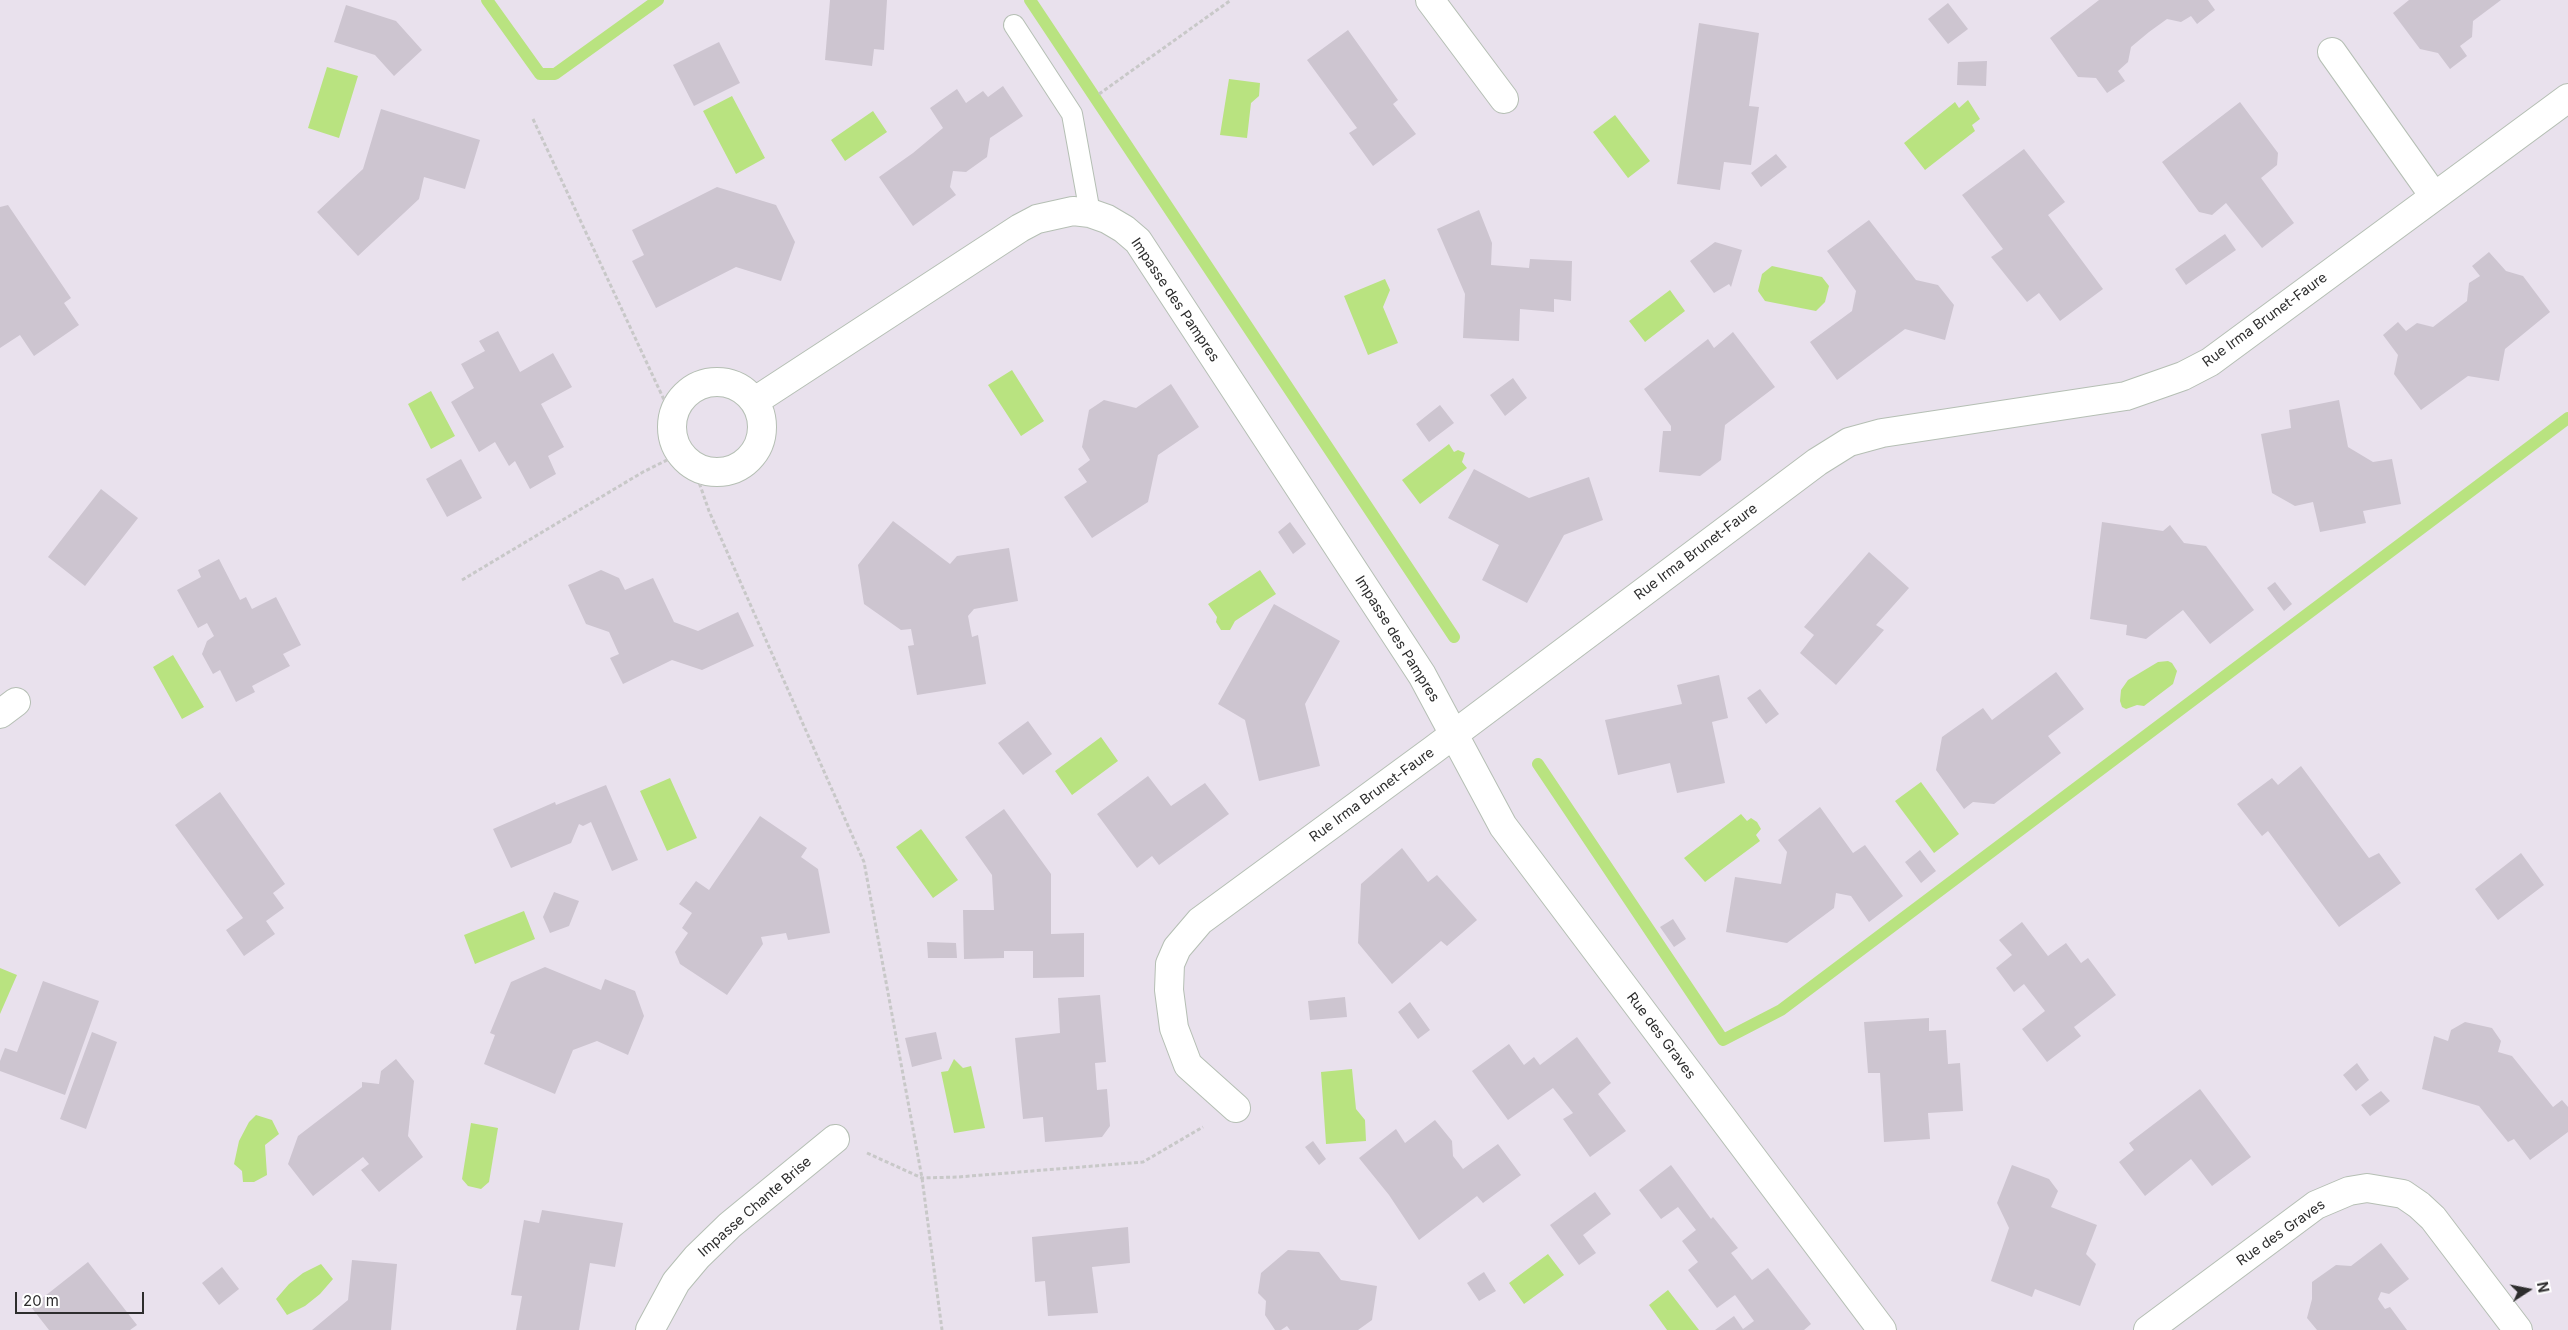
<!DOCTYPE html>
<style>
body{margin:0}
#map{position:relative;width:2568px;height:1330px;overflow:hidden;background:#e9e1ed;font-family:Inter,sans-serif}
canvas{display:block}
.north{position:absolute;left:2503px;top:1265px;width:50px;height:50px;-webkit-text-stroke:4px #fff;paint-order:stroke;rotate:79deg;font-size:14px;font-weight:700;line-height:20px;text-align:center;color:#2d2d2d}
.north::after{content:'';display:block;margin:auto;width:18px;height:22px;background:#2d2d2d;clip-path:polygon(50% 0,100% 100%,50% 72%,0 100%)}
.scale{position:absolute;left:15px;top:1292px;width:129px;height:22px;box-sizing:border-box;border:2px solid #2d2d2d;border-top:0;padding-left:6px;font-size:15px;line-height:18px;white-space:nowrap;color:#2d2d2d;-webkit-text-stroke:4px #fff;paint-order:stroke}
</style>
<div id="map">
<canvas width="2568" height="1330"></canvas>
<div class="north">N</div>
<div class="scale">20 m</div>
</div>
<script>
const c = document.querySelector('canvas').getContext('2d');
c.lineJoin = 'round';
function paint(path, color) { c.fillStyle = color; c.fill(path, 'evenodd'); }
const toPath = rows => new Path2D(rows.map(r => 'M' + r).join(''));
function strokePath(path, color, width, dash) { c.strokeStyle = color; c.lineWidth = width; c.lineCap = dash ? 'butt' : 'round'; c.setLineDash(dash || []); c.stroke(path); }
function drawText(font, color, halo, rows, align = 'center') {
  c.font = font + ' Inter,sans-serif'; c.lineWidth = 5; c.setLineDash([]); c.textBaseline = 'middle'; c.strokeStyle = halo; c.fillStyle = color; for (const [text, x, y, turn = 0] of rows) {
    c.save(); c.translate(x, y); c.rotate((+turn || 0) * Math.PI / 180); c.textAlign = isNaN(turn) ? turn : align; if (halo) c.strokeText(text, 0, 0); c.fillText(text, 0, 0); c.restore();
  }
}
paint(toPath([
 [327,67,358,76,339,138,308,128],
 [1229,79,1260,83,1259,96,1251,103,1247,138,1220,135],
 [732,96,765,158,736,174,703,111],
 [1968,100,1980,119,1972,125,1975,131,1925,170,1904,143,1955,102,1959,108],
 [873,111,887,132,845,161,831,140],
 [1615,115,1650,161,1628,178,1593,132],
 [1772,266,1822,277,1829,286,1825,302,1816,311,1765,301,1758,291,1762,274],
 [1385,279,1390,290,1383,307,1398,343,1368,355,1344,296],
 [1670,290,1685,311,1645,342,1629,321],
 [1012,370,1044,421,1021,436,988,385],
 [431,391,455,436,431,449,408,404],
 [1449,444,1454,452,1458,450,1465,453,1462,462,1467,468,1420,504,1402,480],
 [1260,570,1276,594,1235,621,1230,630,1221,630,1216,622,1217,617,1208,604],
 [173,655,204,707,182,719,153,667],
 [2168,661,2172,663,2177,671,2173,684,2144,706,2137,705,2126,709,2122,707,2120,701,2121,690,2128,680,2158,662],
 [1101,737,1118,761,1072,795,1055,771],
 [670,778,697,838,667,851,640,791],
 [1921,782,1959,834,1934,853,1895,801],
 [1741,814,1747,821,1751,818,1757,822,1761,829,1756,835,1760,841,1705,882,1684,858],
 [921,829,958,880,933,898,896,847],
 [524,911,535,939,475,964,464,935],
 [0,968,17,975,0,1014],
 [954,1059,963,1068,971,1066,985,1128,954,1133,941,1072,948,1071],
 [1352,1069,1356,1109,1365,1120,1366,1141,1326,1144,1321,1072],
 [256,1115,272,1120,279,1134,265,1145,267,1175,254,1182,243,1182,242,1171,234,1164,239,1141,249,1122],
 [471,1123,498,1128,489,1182,481,1189,468,1186,462,1179],
 [1548,1254,1564,1275,1524,1304,1509,1283],
 [321,1264,333,1279,320,1294,305,1306,287,1315,276,1299,289,1284,303,1273],
 [1668,1290,1699,1330,1667,1330,1649,1305]
]), '#b9e380');
strokePath(toPath([
 [487,0,540,74,555,74,658,0],
 [1030,0,1454,637],
 [1538,764,1723,1040,1781,1010,2568,418]
]), '#b9e380', 12);
paint(toPath([
 [830,0,887,0,884,50,874,49,872,66,825,60],
 [2099,0,2208,0,2215,10,2197,24,2191,16,2181,22,2167,19,2149,32,2131,47,2128,62,2118,71,2125,81,2107,93,2096,78,2078,77,2050,38],
 [2409,0,2501,0,2473,21,2472,37,2460,46,2467,56,2450,69,2438,53,2420,49,2393,13],
 [1948,3,1968,29,1948,44,1928,19],
 [346,5,396,21,422,50,394,76,375,55,334,42],
 [1699,23,1759,33,1749,106,1759,107,1751,165,1724,162,1720,190,1677,184],
 [1348,30,1398,100,1393,104,1416,134,1373,166,1349,133,1357,128,1307,60],
 [719,42,740,83,694,106,673,65],
 [1987,61,1986,86,1957,85,1958,62],
 [1003,86,1023,116,990,138,987,157,966,172,953,171,950,187,956,195,913,226,879,177,913,153,943,128,930,108,957,89,966,103,983,91,988,97],
 [2240,102,2278,153,2277,165,2261,178,2294,223,2262,248,2226,203,2212,215,2199,212,2162,162],
 [381,109,480,140,465,189,424,177,419,199,358,256,317,212,363,169],
 [2024,149,2065,202,2048,215,2103,289,2060,321,2039,293,2027,302,1991,257,2003,249,1962,195],
 [1776,154,1787,167,1761,187,1751,173],
 [717,187,776,205,795,242,781,281,736,267,656,308,632,261,644,255,632,230],
 [8,205,71,298,64,303,79,325,34,356,20,335,0,348,0,207],
 [1479,210,1492,243,1491,265,1529,268,1530,259,1572,261,1571,301,1554,299,1554,312,1520,309,1519,341,1463,338,1465,294,1437,229],
 [1869,220,1916,280,1938,285,1954,305,1945,340,1905,329,1837,380,1810,342,1852,311,1856,291,1827,251],
 [2225,234,2236,250,2186,285,2175,269],
 [1715,242,1742,250,1731,287,1729,284,1714,293,1690,261],
 [2489,252,2506,271,2523,276,2550,312,2505,349,2499,381,2468,376,2421,410,2394,374,2398,355,2383,335,2398,322,2406,331,2417,323,2433,327,2467,301,2469,283,2480,276,2472,266],
 [498,331,520,372,553,353,572,387,541,404,564,447,548,456,556,474,530,489,515,461,509,466,495,442,479,452,451,402,474,388,461,364,485,351,479,341],
 [1733,332,1775,387,1725,425,1721,460,1700,476,1659,472,1663,431,1671,431,1671,426,1644,389,1708,339,1714,348],
 [1513,378,1527,398,1505,416,1490,395],
 [1171,384,1199,427,1158,455,1148,502,1092,538,1064,497,1087,482,1078,469,1090,460,1082,447,1089,410,1104,400,1136,408],
 [2339,400,2348,447,2373,462,2392,459,2401,504,2363,511,2366,523,2320,532,2313,502,2295,506,2272,493,2261,434,2291,428,2289,410],
 [1440,405,1454,423,1429,442,1416,424],
 [461,459,482,498,447,517,426,479],
 [1474,469,1529,498,1589,477,1603,520,1564,535,1527,603,1482,580,1499,545,1448,518],
 [101,489,138,518,85,586,48,557],
 [893,521,950,564,957,556,1009,548,1018,601,974,609,968,616,972,637,978,635,986,684,917,695,908,646,914,645,911,629,901,630,864,604,858,565],
 [1290,522,1306,544,1293,554,1278,532],
 [2102,522,2163,531,2170,525,2184,543,2206,546,2254,610,2210,644,2183,610,2146,639,2126,635,2127,625,2090,619],
 [1869,552,1909,588,1876,625,1884,630,1836,685,1800,653,1814,635,1804,627],
 [219,559,240,600,246,597,252,609,276,597,301,645,283,654,290,666,252,686,255,692,236,702,220,670,213,674,202,654,207,641,214,636,207,623,198,628,177,590,201,577,198,570],
 [601,570,619,578,625,590,653,578,674,622,698,631,738,612,754,646,702,670,672,660,623,684,610,658,619,654,609,632,586,624,568,585],
 [2275,582,2292,604,2284,611,2267,588],
 [1274,604,1340,641,1305,704,1320,766,1259,781,1245,720,1218,704],
 [2056,672,2084,709,2048,736,2061,753,1994,804,1973,802,1964,809,1936,770,1942,737,1983,708,1992,720],
 [1719,675,1728,718,1712,722,1725,783,1677,793,1670,763,1618,775,1605,720,1682,704,1677,685],
 [1760,689,1779,714,1766,724,1747,698],
 [1028,721,1052,754,1023,775,998,743],
 [2301,766,2369,858,2379,853,2401,883,2339,927,2268,831,2262,836,2237,804,2272,778,2278,785],
 [1148,776,1171,806,1205,783,1229,814,1159,865,1152,856,1137,868,1097,814],
 [606,785,638,860,612,871,591,822,583,826,579,824,571,843,511,868,493,829,555,802,556,805],
 [220,792,285,884,273,893,284,908,266,921,275,934,244,956,226,930,243,918,175,825],
 [1820,807,1853,853,1865,845,1903,896,1869,922,1851,896,1836,893,1834,908,1787,943,1726,932,1735,877,1781,884,1787,852,1778,840],
 [1004,809,1051,874,1051,934,1084,933,1084,977,1033,978,1033,951,1004,951,1004,958,964,959,963,910,994,910,992,875,965,837],
 [760,816,807,848,801,857,818,869,830,933,788,940,786,933,761,937,763,944,727,995,680,964,675,952,688,933,682,928,692,913,679,904,696,881,709,890],
 [1402,848,1428,882,1437,875,1477,920,1447,946,1441,941,1392,984,1358,943,1361,884],
 [1920,850,1936,871,1921,883,1905,862],
 [2521,853,2544,885,2498,920,2475,889],
 [554,892,579,901,569,926,550,933,543,917],
 [1673,919,1686,939,1674,947,1660,927],
 [2022,922,2048,956,2066,943,2081,963,2088,958,2116,995,2074,1027,2081,1036,2047,1062,2022,1029,2045,1011,2024,984,2014,992,1996,968,2012,955,1999,940],
 [927,942,956,943,957,958,928,958],
 [545,967,601,990,605,979,635,991,644,1016,628,1055,597,1041,573,1050,555,1094,484,1064,495,1035,490,1033,511,982],
 [43,981,99,1001,65,1095,0,1071,0,1061,5,1048,17,1052],
 [1100,995,1106,1062,1095,1063,1097,1090,1107,1089,1110,1126,1102,1137,1045,1142,1043,1117,1023,1119,1015,1038,1060,1033,1058,998],
 [1345,997,1347,1017,1310,1020,1308,1001],
 [1410,1002,1430,1030,1418,1039,1398,1012],
 [1929,1018,1929,1031,1946,1030,1948,1064,1960,1063,1963,1111,1928,1113,1930,1139,1884,1142,1880,1073,1868,1073,1864,1022],
 [2465,1022,2492,1028,2501,1041,2498,1052,2512,1056,2553,1107,2562,1100,2568,1107,2568,1132,2530,1160,2514,1139,2508,1142,2479,1106,2422,1089,2434,1036,2448,1041,2451,1030],
 [92,1032,117,1042,86,1129,60,1119],
 [936,1032,942,1059,912,1067,905,1038],
 [1577,1037,1611,1083,1598,1094,1626,1131,1590,1157,1563,1119,1573,1113,1553,1088,1508,1120,1472,1071,1509,1044,1524,1065,1534,1057,1540,1065],
 [396,1059,414,1081,408,1136,423,1157,379,1192,361,1170,369,1164,363,1157,313,1196,288,1164,298,1136,362,1087,362,1082,379,1084,381,1071],
 [2357,1063,2369,1080,2356,1091,2343,1075],
 [2200,1089,2251,1157,2212,1186,2191,1159,2145,1196,2119,1162,2134,1150,2129,1143],
 [2381,1091,2390,1101,2370,1116,2361,1105],
 [1435,1120,1452,1141,1453,1156,1463,1169,1498,1144,1521,1175,1483,1203,1477,1196,1419,1240,1389,1195,1359,1158,1396,1129,1405,1143],
 [1313,1141,1326,1159,1319,1165,1305,1147],
 [1671,1165,1711,1219,1713,1217,1738,1248,1731,1253,1752,1280,1768,1268,1811,1324,1804,1330,1715,1330,1734,1316,1743,1329,1754,1321,1735,1295,1717,1308,1688,1270,1698,1262,1682,1241,1696,1230,1678,1207,1661,1219,1639,1190],
 [2012,1165,2049,1179,2058,1191,2051,1207,2097,1225,2086,1254,2096,1264,2080,1306,2035,1289,2032,1297,1991,1281,2009,1228,1997,1203],
 [1595,1192,1611,1214,1583,1235,1596,1253,1579,1265,1550,1225],
 [542,1210,623,1223,615,1267,590,1263,579,1330,516,1330,522,1296,511,1295,524,1220,539,1223],
 [1128,1227,1130,1263,1092,1267,1098,1313,1048,1316,1045,1281,1035,1282,1032,1237],
 [2381,1243,2409,1279,2389,1294,2381,1292,2378,1299,2385,1309,2390,1307,2407,1330,2317,1330,2307,1318,2312,1299,2312,1282,2336,1265,2351,1266],
 [1288,1250,1319,1252,1341,1280,1377,1286,1372,1320,1358,1330,1290,1330,1287,1326,1281,1330,1275,1330,1265,1315,1266,1301,1258,1293,1261,1273],
 [352,1260,397,1264,391,1330,312,1330,348,1300],
 [88,1262,137,1325,130,1330,49,1330,31,1307],
 [222,1267,239,1289,219,1305,202,1283],
 [1484,1272,1496,1291,1479,1301,1467,1283]
]), '#cdc5d0');
const lane = toPath([
 [1014,25,1072,114,1090,213]
]);
const street = toPath([
 [1430,0,1504,99],
 [2332,52,2434,196],
 '672 427a45 45 0 1 1 90 0a45 45 0 1 1-90 0Z',
 [755,401,1020,228,1037,219,1073,211,1090,213,1107,219,1124,229,1138,241,1422,675,1503,826,1882,1330],
 [0,714,16,702],
 [1236,1108,1188,1065,1174,1028,1169,990,1170,964,1177,948,1200,921,1433,750,1817,462,1849,442,1882,433,2126,396,2183,376,2210,362,2568,98],
 [650,1330,676,1282,697,1257,730,1225,835,1139],
 [2148,1330,2316,1205,2349,1191,2367,1188,2403,1194,2419,1205,2433,1218,2518,1330]
]);
strokePath(lane, '#b5bfb4', 22);
strokePath(street, '#b5bfb4', 30);
strokePath(toPath([
 [1099,94,1231,0],
 [533,119,673,419],
 [693,465,709,511,864,862,922,1178,942,1330],
 [462,580,643,472,681,453],
 [867,1153,922,1178,958,1177,1143,1162,1203,1127]
]), '#c8c8c8', 3, [4, 2.5]);
strokePath(lane, '#fff', 20);
strokePath(street, '#fff', 28);
drawText('14px', '#2d2d2d', '#fff', [
 ["Impasse des Pampres",1175,300,56],
 ["Rue Irma Brunet-Faure",2265,320,-36],
 ["Rue Irma Brunet-Faure",1696,552,-37],
 ["Impasse des Pampres",1397,639,58],
 ["Rue Irma Brunet-Faure",1372,795,-36],
 ["Rue des Graves",1661,1036,53],
 ["Impasse Chante Brise",755,1207,-41],
 ["Rue des Graves",2281,1233,-35]
]);
</script>
